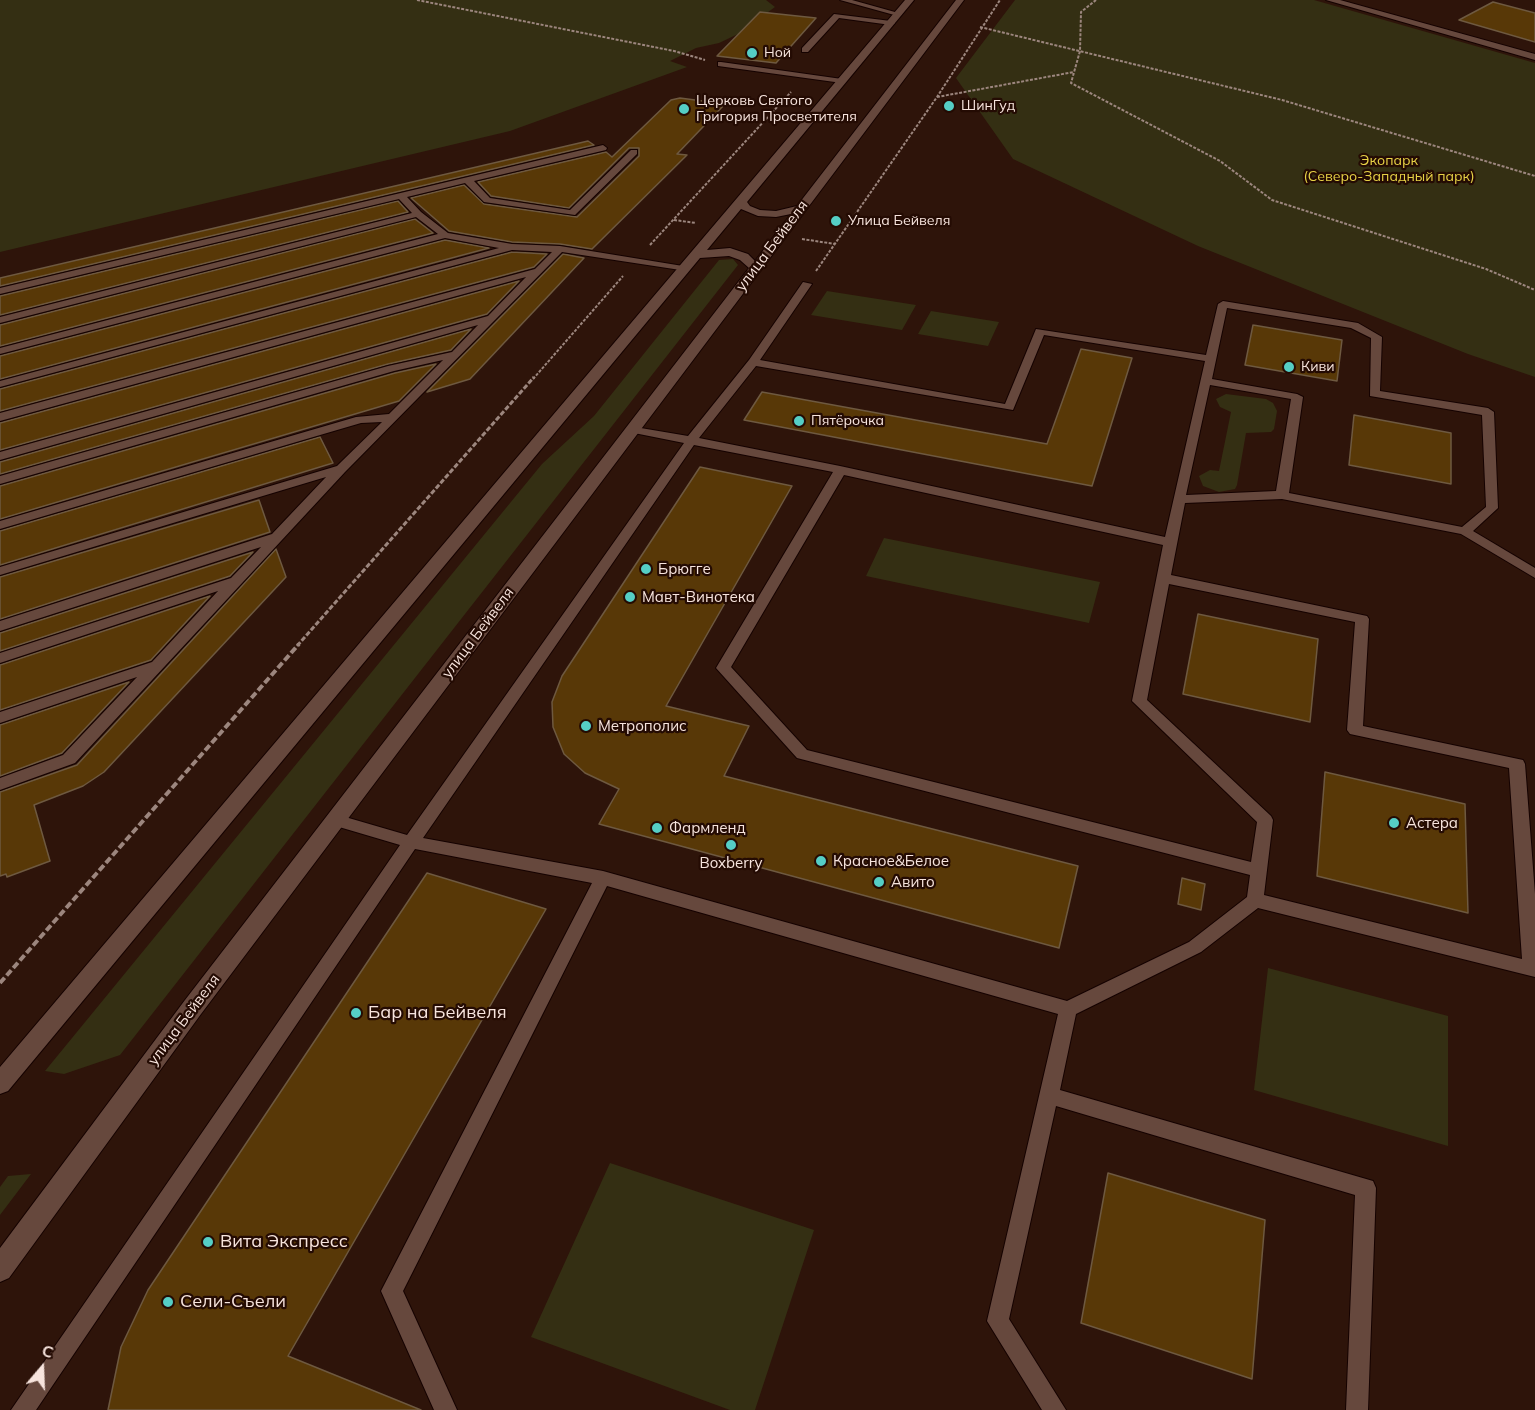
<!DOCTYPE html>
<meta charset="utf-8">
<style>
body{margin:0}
#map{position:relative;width:1535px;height:1410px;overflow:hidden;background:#2e140a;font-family:Mulish,sans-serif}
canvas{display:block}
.north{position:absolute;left:12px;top:1338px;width:60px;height:60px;-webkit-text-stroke:4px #240b03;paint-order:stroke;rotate:19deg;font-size:16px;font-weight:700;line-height:24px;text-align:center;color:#f7e4dd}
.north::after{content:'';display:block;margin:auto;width:21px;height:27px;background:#f7e4dd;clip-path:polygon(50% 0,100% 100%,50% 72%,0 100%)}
</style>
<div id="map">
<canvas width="1535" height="1410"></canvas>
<div class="north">С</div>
</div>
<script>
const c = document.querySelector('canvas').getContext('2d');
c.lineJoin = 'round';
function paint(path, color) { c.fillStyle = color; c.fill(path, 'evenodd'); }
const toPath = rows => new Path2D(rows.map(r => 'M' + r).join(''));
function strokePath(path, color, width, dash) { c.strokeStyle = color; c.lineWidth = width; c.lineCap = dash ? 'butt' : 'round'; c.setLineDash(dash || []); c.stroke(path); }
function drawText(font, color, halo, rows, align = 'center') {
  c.font = font + ' Mulish,sans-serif'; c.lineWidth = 4.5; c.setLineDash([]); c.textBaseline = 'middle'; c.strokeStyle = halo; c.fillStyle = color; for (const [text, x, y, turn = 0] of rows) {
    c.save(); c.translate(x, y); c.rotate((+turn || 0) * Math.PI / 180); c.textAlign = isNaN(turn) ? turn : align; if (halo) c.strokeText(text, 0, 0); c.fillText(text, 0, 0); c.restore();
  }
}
paint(toPath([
 [0,0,766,0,775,7,738,34,719,43,696,48,670,61,687,67,510,131,0,252],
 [1015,0,1314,0,1535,63,1535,377,1468,354,1198,246,1013,159,956,78],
 [733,259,738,265,120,1055,64,1074,45,1071,542,464,594,416,719,260],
 [827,291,916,305,902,330,811,315],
 [931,311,999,322,988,346,918,334],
 [1226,394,1266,399,1273,403,1277,411,1274,429,1271,432,1246,433,1237,485,1235,489,1219,492,1203,486,1199,476,1210,470,1219,471,1231,412,1220,407,1216,399],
 [884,538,1100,582,1089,623,866,576],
 [1268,968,1448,1016,1448,1146,1254,1090],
 [610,1163,814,1230,755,1410,730,1410,531,1337],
 [31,1174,0,1215,0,1187,8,1176]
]), '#342f13');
const building = toPath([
 [1493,2,1535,13,1535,42,1459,20,1493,2],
 [760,12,816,18,776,63,717,56,760,12],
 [680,98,725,104,677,154,687,155,592,249,560,244,512,242,449,231,411,198,464,185,484,204,577,217,639,156,639,148,629,148,569,208,491,196,478,182,606,152,612,157,671,100,680,98],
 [588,141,594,145,0,286,0,278,588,141],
 [398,201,408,212,0,315,0,296,398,201],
 [415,219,433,233,0,346,0,325,415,219],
 [445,240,489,248,0,379,0,356,445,240],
 [512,252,547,254,534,267,0,411,0,389,512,252],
 [563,254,584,258,470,379,427,392,563,254],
 [519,281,487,314,0,450,0,423,519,281],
 [1253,325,1342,340,1337,381,1245,365,1253,325],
 [471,329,451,350,388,364,0,474,0,462,471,329],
 [1081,349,1132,358,1092,486,744,420,762,392,1047,444,1081,349],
 [436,364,399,401,0,519,0,486,395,373,436,364],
 [1354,415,1451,433,1451,484,1349,465,1354,415],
 [320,437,333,463,0,565,0,531,320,437],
 [700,467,792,486,666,706,749,726,724,776,1078,866,1059,948,599,824,619,789,585,773,564,754,553,727,552,702,562,676,700,467],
 [259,500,270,532,0,619,0,577,259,500],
 [276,549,286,577,104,772,83,786,34,805,50,861,7,877,6,874,0,876,0,792,77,765,276,549],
 [253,552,230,576,0,651,0,633,253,552],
 [210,596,151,660,0,710,0,665,210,596],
 [1198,614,1318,639,1310,722,1183,694,1198,614],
 [129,682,62,753,0,776,0,725,129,682],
 [1325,772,1465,804,1468,913,1317,876,1325,772],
 [427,873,546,909,288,1356,421,1410,108,1410,121,1347,148,1290,427,873],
 [1182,878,1205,884,1201,910,1178,904,1182,878],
 [1108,1173,1265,1220,1252,1379,1081,1323,1108,1173]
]);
paint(building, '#583807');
strokePath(building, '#6e5940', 1.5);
const lane = toPath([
 [840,0,852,0,902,14,898,16,840,0],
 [834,14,891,21,895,23,891,25,839,18,808,52,802,52,802,48,834,14],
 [721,62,842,79,846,81,842,83,718,66,718,62,721,62],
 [603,145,607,148,606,150,474,181,490,198,570,210,631,150,637,150,637,154,575,215,484,202,465,183,407,197,421,212,448,233,512,244,560,246,683,266,687,267,687,271,562,252,345,472,75,763,0,790,0,778,63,755,137,677,0,723,0,712,152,662,218,591,0,663,0,653,231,578,261,547,0,631,0,621,272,534,326,477,0,575,0,567,337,466,382,422,361,423,0,529,0,521,356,417,389,414,443,360,394,371,0,484,0,476,388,366,452,352,478,325,0,460,0,452,488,316,526,277,0,421,0,413,535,269,552,252,512,250,0,387,0,381,499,248,445,238,0,354,0,348,438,234,416,217,0,323,0,317,412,213,399,199,0,294,0,288,603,145],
 [803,282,812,284,760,360,1005,404,1036,329,1206,355,1218,304,1223,301,1358,323,1382,337,1380,391,1488,408,1494,412,1498,508,1473,531,1535,568,1535,578,1461,534,1282,499,1185,503,1171,575,1367,616,1369,619,1363,726,1523,760,1525,764,1535,894,1535,977,1258,908,1201,952,1076,1014,1060,1090,1373,1181,1376,1188,1368,1410,1346,1410,1355,1195,1056,1106,1009,1319,1066,1410,1042,1410,987,1321,1058,1014,607,886,403,1291,457,1410,434,1410,381,1291,592,883,415,849,36,1410,11,1410,400,845,329,824,327,820,329,816,335,814,407,835,684,443,629,432,629,426,688,436,749,360,803,282],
 [1227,308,1351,328,1371,338,1370,396,1482,415,1486,507,1462,527,1289,493,1303,397,1297,394,1212,379,1227,308],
 [1044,335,1205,361,1165,537,840,466,699,438,756,366,1013,410,1044,335],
 [1210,385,1291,399,1276,491,1186,495,1210,385],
 [694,445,833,472,716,668,797,758,1250,875,1247,897,1189,942,1067,1001,603,871,423,838,694,445],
 [844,475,1163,545,1132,701,1257,822,1251,862,807,750,731,667,844,475],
 [1169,584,1355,622,1347,730,1350,734,1509,768,1522,959,1264,895,1273,820,1271,816,1147,700,1169,584]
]);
const street = toPath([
 [1326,0,1340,0,1535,54,1535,60,1326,0]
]);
const secondary = toPath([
 [905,0,914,0,747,202,750,206,760,210,776,211,797,206,956,0,964,0,201,1014,9,1278,0,1282,0,1248,185,1000,749,268,740,260,729,256,700,258,8,1091,0,1094,0,1067,905,0],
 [741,209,758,216,776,217,791,214,755,261,748,254,730,248,707,250,741,209]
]);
strokePath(lane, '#150200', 2);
strokePath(street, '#150200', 2);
strokePath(secondary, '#150200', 2);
strokePath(toPath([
 [417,0,674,51,705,60],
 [1096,0,1081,12,1080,51,1071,83,1220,161,1272,200,1486,269,1535,290],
 [980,27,1282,100,1535,176],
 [937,97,1074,72],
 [674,220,696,223],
 [802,239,835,244],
 [650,245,791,92],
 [816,271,937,97,1000,0],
 [533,379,623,276]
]), '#9c867e', 2, [3, 1.5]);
strokePath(toPath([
 [297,646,534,377]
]), '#9c867e', 3, [5, 2]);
strokePath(toPath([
 [0,983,299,644]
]), '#9c867e', 4, [7, 3]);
paint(lane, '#66483d');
paint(street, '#66483d');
paint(secondary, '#66483d');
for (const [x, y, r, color] of [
 [752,53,6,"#55cec5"],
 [949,106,6,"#55cec5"],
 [684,109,6,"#55cec5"],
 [836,221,6,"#55cec5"],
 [1289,367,6,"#55cec5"],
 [799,421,6,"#55cec5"],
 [646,569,6,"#55cec5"],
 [630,597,6,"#55cec5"],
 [586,726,6,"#55cec5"],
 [1394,823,6,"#55cec5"],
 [657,828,6,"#55cec5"],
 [731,845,6,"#55cec5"],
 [821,861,6,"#55cec5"],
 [879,882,6,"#55cec5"],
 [356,1013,6,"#55cec5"],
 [208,1242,6,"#55cec5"],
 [168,1302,6,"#55cec5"]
]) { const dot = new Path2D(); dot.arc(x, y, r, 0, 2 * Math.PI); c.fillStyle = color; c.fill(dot); strokePath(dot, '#240b03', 2); }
drawText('14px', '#f7e4dd', '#240b03', [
 ["Ной",764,53],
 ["Церковь Святого",696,101],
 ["Григория Просветителя",696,117],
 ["ШинГуд",961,106],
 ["Улица Бейвеля",848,221],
 ["Киви",1301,367],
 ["Пятёрочка",811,421]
], 'left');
drawText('14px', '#e7d246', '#240b03', [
 ["Экопарк",1389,161],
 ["(Северо-Западный парк)",1389,177]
]);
drawText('15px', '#f7e4dd', '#240b03', [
 ["улица Бейвеля",772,246,-53],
 ["улица Бейвеля",478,633,-53],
 ["улица Бейвеля",184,1020,-53]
]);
drawText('15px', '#f7e4dd', '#240b03', [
 ["Брюгге",658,569],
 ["Мавт-Винотека",642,597],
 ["Метрополис",598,726],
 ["Астера",1406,823],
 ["Фармленд",669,828],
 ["Красное&Белое",833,861],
 ["Boxberry",731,863,"center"],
 ["Авито",891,882]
], 'left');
drawText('18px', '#f7e4dd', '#240b03', [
 ["Бар на Бейвеля",368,1013],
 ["Вита Экспресс",220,1242],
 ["Сели-Съели",180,1302]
], 'left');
</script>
